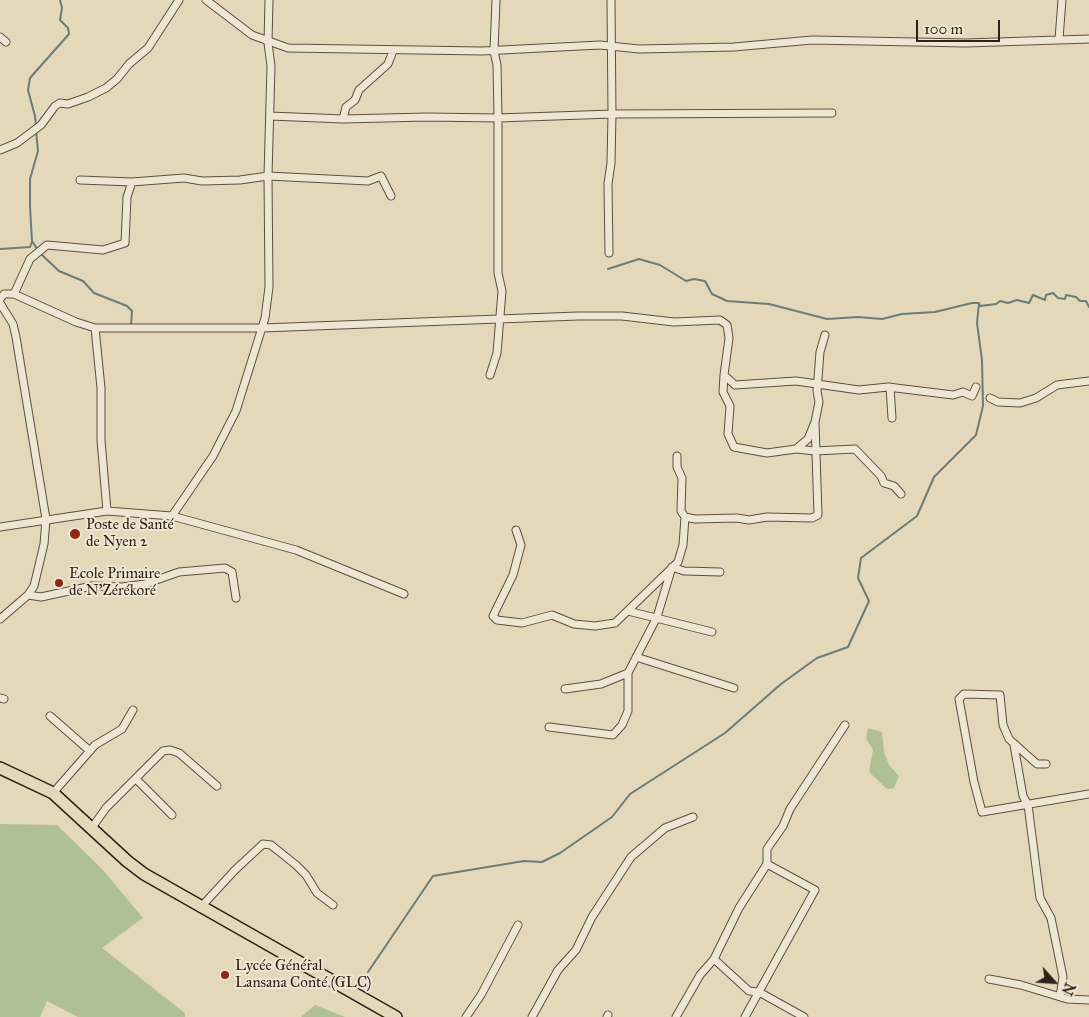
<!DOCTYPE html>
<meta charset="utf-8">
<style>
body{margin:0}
#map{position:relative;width:1089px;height:1017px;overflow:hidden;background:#e4d8ba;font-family:"IM FELL Great Primer",serif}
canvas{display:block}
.north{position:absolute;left:1029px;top:957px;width:50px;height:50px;-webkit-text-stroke:4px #ede6d2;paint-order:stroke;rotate:116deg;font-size:14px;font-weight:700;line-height:20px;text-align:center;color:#2e2117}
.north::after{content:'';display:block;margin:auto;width:18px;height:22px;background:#2e2117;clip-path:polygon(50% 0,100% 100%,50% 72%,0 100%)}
.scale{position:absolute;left:916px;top:20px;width:84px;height:22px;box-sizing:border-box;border:2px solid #2e2117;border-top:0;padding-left:6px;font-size:15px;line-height:18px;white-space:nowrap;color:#2e2117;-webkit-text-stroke:4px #ede6d2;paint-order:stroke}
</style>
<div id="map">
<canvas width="1089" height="1017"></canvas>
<div class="north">N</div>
<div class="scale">100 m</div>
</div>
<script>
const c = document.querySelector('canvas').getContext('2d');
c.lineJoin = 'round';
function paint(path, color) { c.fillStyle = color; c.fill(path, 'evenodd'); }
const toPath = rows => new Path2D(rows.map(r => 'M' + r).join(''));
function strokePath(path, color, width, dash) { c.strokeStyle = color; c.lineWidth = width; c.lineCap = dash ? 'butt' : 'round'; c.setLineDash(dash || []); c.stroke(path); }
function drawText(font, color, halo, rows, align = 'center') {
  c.font = font + ' "IM FELL Great Primer",serif'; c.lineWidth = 4; c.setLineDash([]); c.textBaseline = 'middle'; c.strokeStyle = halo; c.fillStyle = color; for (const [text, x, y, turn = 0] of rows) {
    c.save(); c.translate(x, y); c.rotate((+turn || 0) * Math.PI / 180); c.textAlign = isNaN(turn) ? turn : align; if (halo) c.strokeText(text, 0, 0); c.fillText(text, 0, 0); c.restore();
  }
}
paint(toPath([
 [868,728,882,732,884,752,889,765,899,776,894,788,887,789,869,772,873,750,866,738],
 [0,824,57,825,102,869,143,918,102,948,185,1013,185,1017,78,1017,47,1001,40,1017,0,1017],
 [315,1005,345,1017,301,1017]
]), '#afc094');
strokePath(toPath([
 [36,126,35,116,28,90,30,78,69,34,68,28,60,20,62,8,60,0],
 [36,131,38,151,30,179,30,207,32,241,38,250],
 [0,249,30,247,32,242],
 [41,254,59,271,83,281,94,293,127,306,132,311,131,326],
 [608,269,639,259,660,265,686,281,694,279,705,281,712,294,727,301,769,304,827,319,858,317,882,319,902,314,935,312,972,303,979,303,980,306,996,304,1000,301,1008,303,1017,300,1029,303,1033,295,1045,300,1046,295,1053,293,1058,298,1065,299,1066,295,1076,297,1080,301,1086,301,1089,307],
 [368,972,433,876,524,861,542,862,560,853,612,817,630,794,725,733,781,684,817,658,848,647,869,601,858,578,861,558,917,516,934,477,976,435,983,406,982,360,977,323,979,303]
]), '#6c7c76', 2);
const minor = toPath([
 [206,0,252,35,288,48,482,51,600,45,639,49,734,47,812,40,966,43,1089,39],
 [0,37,6,42],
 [1059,39,1062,0],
 [270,116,343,119,427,117,498,118,612,114,832,113],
 [343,119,346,107,355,100,359,90,388,64,393,51],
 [0,150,17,143,41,125,55,106,60,103,68,104,88,97,106,88,117,79,129,64,148,48,179,0],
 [80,180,132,182],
 [609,253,608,184,611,163,612,114,611,0],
 [14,294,30,259,47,245,103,250,125,243,127,197,132,182,184,178,202,181,240,180,268,176,368,181,381,176,391,196],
 [0,299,4,294,14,294,76,322,95,328,262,328,578,316,622,316,674,322,720,320,727,325,729,338,724,375,735,385,796,381,859,390,888,387,953,395,963,392,972,396,976,387],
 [0,303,13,324,16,337,46,519,44,544,34,586,28,595,0,619],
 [95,328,101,388,101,440,107,511],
 [490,375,497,353,502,291,498,273,498,118,497,65,494,51,496,0],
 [724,375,723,392,730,406,728,434,734,447,767,453,796,449,808,439,815,422,819,402,817,391,820,352,825,335],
 [890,387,892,418],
 [990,398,998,402,1020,403,1036,398,1057,385,1089,381],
 [796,449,815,451,855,449,881,476,884,483,894,486,901,494],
 [677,456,677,467,682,478,681,511,685,517,695,519,737,518,749,520,767,517,812,518,818,515,815,422],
 [172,516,213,456,236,411,265,318,269,287,268,176,271,66,268,43,269,0],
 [0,527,107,511,172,516,296,550,404,594],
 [516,530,521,545,513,575,493,616,497,620,522,623,552,615,574,624,595,626,615,623,678,562,683,545,685,517],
 [28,595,41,597,92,586,122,587,145,584,179,572,225,568,232,572,236,598],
 [628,611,712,632],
 [636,657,734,688],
 [565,689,601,684,628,673,657,617,672,567,684,571,720,572],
 [0,698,4,699],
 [50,716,90,751],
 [549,727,613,735,622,725,628,711,628,673],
 [1014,745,1023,796,1028,805,1040,898,1051,918,1063,977,1060,996],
 [1046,764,1037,764,1009,739,1003,725,1000,695,964,694,959,699,974,782,982,812,1089,794],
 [136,779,172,815],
 [53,793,95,745,122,729,133,710],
 [91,829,106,808,163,751,170,750,179,753,217,786],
 [767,864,767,849,783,826,790,809,845,725],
 [200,908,235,870,263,844,271,845,296,865,306,875,317,893,333,905],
 [714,959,749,991,759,992,804,1017],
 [989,979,1021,985,1067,999,1089,1000],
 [466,1017,481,995,518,925],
 [532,1017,558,970,576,950,592,917,631,857,665,828,693,817],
 [607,1017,608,1015],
 [676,1017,700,975,714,959,739,908,767,864,815,890,745,1017]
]);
const trunk = toPath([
 [0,768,53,793,127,861,144,874,396,1017]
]);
strokePath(minor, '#5c4f40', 9);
strokePath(trunk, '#2e2117', 14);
strokePath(minor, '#ede6d2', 7);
strokePath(trunk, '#e4d8ba', 11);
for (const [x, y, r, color] of [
 [75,534,6,"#8f2418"],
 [59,583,5,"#8f2418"],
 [225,975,5,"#8f2418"]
]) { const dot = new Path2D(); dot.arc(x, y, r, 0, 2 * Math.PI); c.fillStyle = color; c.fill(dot); strokePath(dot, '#ede6d2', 2); }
drawText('15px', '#2e2117', '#ede6d2', [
 ["Poste de Santé",86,525],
 ["de Nyen 2",86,542],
 ["Ecole Primaire",69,574],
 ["de N'Zérékoré",69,591],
 ["Lycée Général",235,966],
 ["Lansana Conté (GLC)",235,983]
], 'left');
</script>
